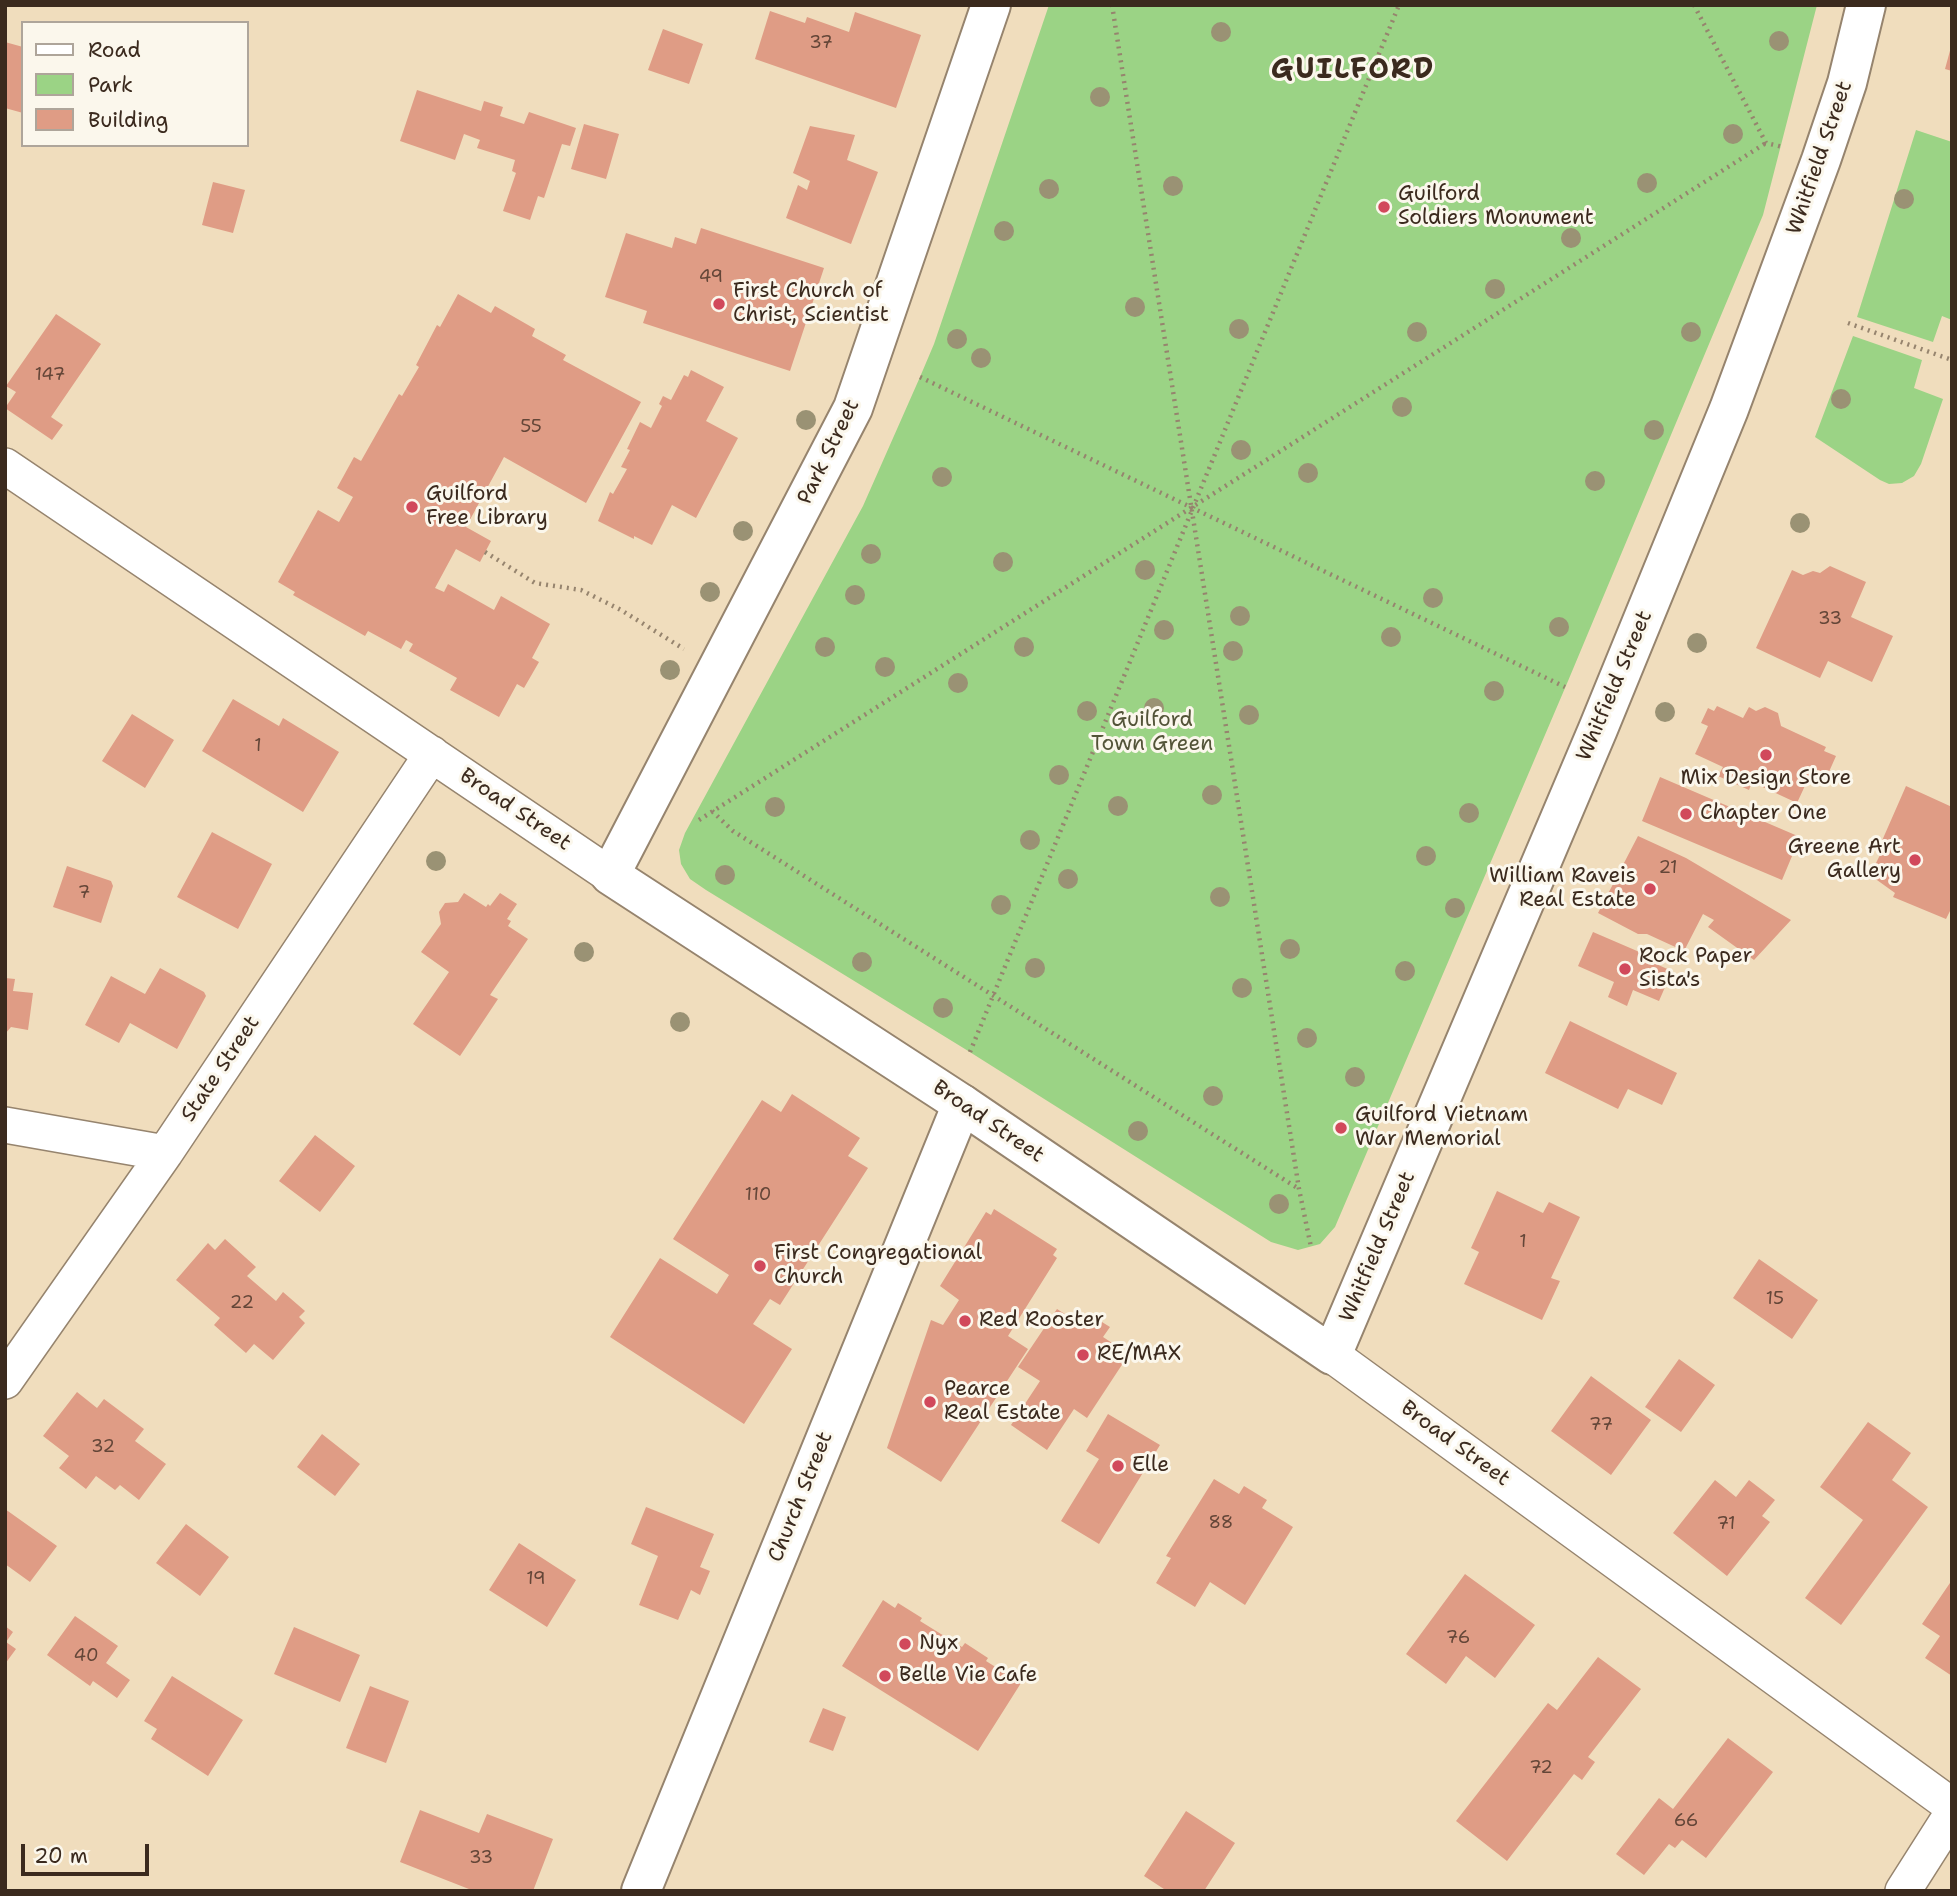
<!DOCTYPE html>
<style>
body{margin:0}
#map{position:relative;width:1957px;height:1896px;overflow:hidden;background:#f0ddbd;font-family:"Shantell Sans",sans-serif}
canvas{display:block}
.frame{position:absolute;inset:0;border:7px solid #3b2a1e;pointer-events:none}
.legend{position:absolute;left:21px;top:21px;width:228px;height:126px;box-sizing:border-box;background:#fbf7ec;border:2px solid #aea59a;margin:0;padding:9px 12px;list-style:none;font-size:21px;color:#3b2a1e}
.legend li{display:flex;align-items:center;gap:14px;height:35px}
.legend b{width:35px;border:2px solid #aea59a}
.scale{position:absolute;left:21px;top:1844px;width:128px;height:32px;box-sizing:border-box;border:4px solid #3b2a1e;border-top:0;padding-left:9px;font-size:21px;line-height:24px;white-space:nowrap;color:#3b2a1e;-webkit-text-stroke:5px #fbf7ec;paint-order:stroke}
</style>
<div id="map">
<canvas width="1957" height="1896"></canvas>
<div class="frame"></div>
<ul class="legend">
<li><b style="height:9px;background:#fff"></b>Road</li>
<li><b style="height:19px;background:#9bd385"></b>Park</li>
<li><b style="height:19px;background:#df9c85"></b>Building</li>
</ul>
<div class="scale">20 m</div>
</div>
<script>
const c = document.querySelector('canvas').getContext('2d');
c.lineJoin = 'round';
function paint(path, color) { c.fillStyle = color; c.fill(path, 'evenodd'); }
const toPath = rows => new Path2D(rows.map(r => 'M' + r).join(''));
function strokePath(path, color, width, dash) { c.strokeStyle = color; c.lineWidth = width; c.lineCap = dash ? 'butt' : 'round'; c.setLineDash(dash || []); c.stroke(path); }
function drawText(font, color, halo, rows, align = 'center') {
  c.font = font + ' "Shantell Sans",sans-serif'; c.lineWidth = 6; c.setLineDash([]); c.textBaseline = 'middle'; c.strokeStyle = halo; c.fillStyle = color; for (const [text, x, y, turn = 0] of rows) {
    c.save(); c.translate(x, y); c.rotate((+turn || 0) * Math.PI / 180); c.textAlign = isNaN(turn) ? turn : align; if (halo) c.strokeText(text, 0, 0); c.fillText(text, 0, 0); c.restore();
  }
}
paint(toPath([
 [1049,5,1817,5,1763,215,1568,681,1335,1227,1320,1244,1298,1250,1271,1242,965,1049,706,890,690,879,681,864,679,850,685,833,863,506,920,377,934,344],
 [1916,130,1952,142,1952,320,1942,316,1933,342,1857,317],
 [1853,336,1922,360,1914,388,1943,399,1921,464,1914,476,1902,483,1889,484,1880,480,1815,437]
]), '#9bd385');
paint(toPath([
 [770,11,805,23,807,17,849,32,855,12,921,35,896,108,755,59],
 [663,29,703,44,689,84,648,70],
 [5,42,23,47,23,113,5,108],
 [1951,47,1952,47,1952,71,1945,69],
 [417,90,481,111,484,101,503,107,500,116,524,124,529,112,576,128,570,146,562,144,544,198,538,196,530,220,503,211,516,173,512,171,515,160,477,148,480,140,464,134,455,160,400,141],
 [584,124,619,134,606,179,571,169],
 [810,126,855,135,847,160,878,172,851,244,786,218,798,185,807,190,810,181,793,173],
 [213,182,245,190,233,233,202,225],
 [701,228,824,268,790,371,643,323,647,311,605,297,626,233,672,248,675,237,696,244],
 [458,294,491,313,495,306,535,329,532,336,566,355,563,360,641,402,586,503,504,457,466,527,491,541,480,562,456,549,435,588,444,592,448,584,494,610,501,596,550,624,532,658,539,662,524,688,517,684,499,717,450,690,457,678,409,651,413,644,406,640,401,649,368,631,365,636,293,595,295,592,278,582,318,510,339,522,353,497,337,488,354,457,361,461,399,394,402,396,419,367,416,365,437,325,440,327],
 [56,314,101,344,51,417,63,425,52,440,5,408,16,392,6,386],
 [691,370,724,387,706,421,738,438,696,518,672,505,652,545,634,536,634,539,598,521,610,492,613,494,627,469,621,467,630,450,627,449,640,422,651,428,662,406,659,404,663,396,671,400,684,375,688,377],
 [1830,566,1866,582,1851,617,1893,636,1872,682,1828,661,1820,678,1756,648,1792,570,1803,575,1813,571,1820,573],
 [233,699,279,726,283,718,339,752,303,812,202,751],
 [1717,706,1743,718,1749,707,1756,711,1765,707,1778,713,1781,726,1826,747,1824,751,1836,756,1824,783,1809,777,1797,803,1752,782,1749,790,1718,776,1723,767,1695,754,1708,726,1701,723,1708,708,1714,711],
 [132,714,174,740,145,788,102,761],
 [1660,777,1800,837,1782,880,1642,821],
 [1906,786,1952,807,1952,907,1946,919,1893,897,1895,893,1870,875,1885,845,1881,843],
 [212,832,272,864,238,929,177,897],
 [1638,836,1686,858,1791,920,1754,960,1708,927,1714,920,1703,914,1684,951,1647,934,1638,934,1598,913],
 [67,866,111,881,113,886,101,923,53,907],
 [464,893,486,907,488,904,490,906,500,893,517,904,507,919,511,921,508,926,528,939,490,995,498,999,460,1056,413,1024,449,972,421,952,441,924,439,912,445,903,458,902],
 [1593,932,1658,960,1656,964,1672,971,1659,1001,1633,990,1627,1006,1608,997,1614,982,1578,966],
 [160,968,204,992,206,996,177,1049,130,1023,119,1043,85,1025,111,976,145,994],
 [5,978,15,979,13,991,33,993,28,1030,11,1027,5,1034],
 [1570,1021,1677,1073,1662,1105,1628,1089,1618,1109,1545,1073],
 [792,1094,860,1138,848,1156,868,1168,780,1305,770,1299,753,1324,792,1349,744,1424,610,1337,660,1258,717,1294,729,1275,673,1239,762,1100,781,1112],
 [315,1135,355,1166,320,1212,279,1181],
 [1497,1191,1543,1213,1549,1202,1580,1217,1551,1278,1560,1281,1542,1320,1464,1284,1479,1252,1471,1248],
 [994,1209,1057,1249,1053,1255,1057,1258,1008,1336,1028,1349,941,1482,887,1448,931,1320,943,1325,959,1300,940,1286,986,1212,991,1215],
 [225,1239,256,1267,247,1276,276,1301,283,1292,305,1311,299,1317,305,1323,273,1360,254,1344,246,1353,214,1325,220,1318,176,1280,208,1243,215,1250],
 [1759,1259,1818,1300,1792,1339,1733,1298],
 [1057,1309,1082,1325,1089,1314,1110,1327,1103,1337,1129,1354,1087,1418,1074,1409,1047,1450,1011,1425,1040,1381,1018,1367],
 [1679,1359,1715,1385,1681,1432,1645,1407],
 [1591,1376,1651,1420,1611,1475,1551,1431],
 [77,1392,97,1408,104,1399,144,1429,135,1441,166,1464,139,1500,120,1485,115,1490,96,1476,86,1489,59,1468,69,1456,43,1436],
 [1108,1414,1160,1445,1099,1544,1061,1521,1099,1459,1086,1451],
 [1868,1422,1911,1453,1892,1480,1928,1507,1841,1625,1805,1598,1863,1520,1820,1487],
 [322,1434,360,1464,335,1496,297,1467],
 [1214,1479,1239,1494,1244,1486,1267,1500,1262,1508,1293,1527,1245,1605,1210,1582,1195,1607,1156,1583,1171,1558,1166,1556],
 [1715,1480,1736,1497,1749,1480,1775,1500,1762,1516,1770,1522,1727,1576,1673,1533],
 [646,1507,714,1534,700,1567,710,1571,700,1595,691,1590,678,1620,639,1605,658,1556,631,1544],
 [5,1509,57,1546,30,1582,5,1564],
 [186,1524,229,1557,200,1596,156,1563],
 [519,1543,576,1580,547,1627,489,1590],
 [1465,1574,1535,1625,1495,1678,1466,1656,1446,1684,1406,1654],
 [1952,1580,1952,1676,1925,1658,1940,1636,1922,1624],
 [883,1600,895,1608,898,1603,922,1618,920,1621,962,1647,965,1643,988,1658,986,1661,1021,1683,978,1751,842,1666],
 [75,1616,118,1646,106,1663,130,1680,117,1698,93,1681,90,1686,47,1655],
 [5,1626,13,1632,6,1642,16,1649,5,1664],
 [294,1627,360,1655,340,1702,274,1674],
 [1598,1657,1641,1689,1588,1757,1595,1762,1582,1780,1574,1774,1507,1861,1456,1821,1548,1703,1557,1710],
 [172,1676,243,1720,208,1776,151,1739,157,1729,144,1721],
 [370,1686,409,1701,386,1763,346,1748],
 [823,1708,846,1717,833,1751,809,1742],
 [1728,1738,1773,1772,1706,1858,1682,1840,1675,1848,1669,1844,1644,1875,1616,1854,1659,1798,1673,1809],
 [420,1810,479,1833,487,1814,553,1839,533,1891,474,1891,400,1862],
 [1186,1811,1235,1843,1204,1891,1167,1891,1144,1876]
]), '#df9c85');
const minor = toPath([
 [5,466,610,875],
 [5,1125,165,1153],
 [1332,1355,1952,1806],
 [5,1381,165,1153,432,754],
 [1903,1891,1952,1814]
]);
const tertiary = toPath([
 [962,1104,610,875,853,408,991,5]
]);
const secondary = toPath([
 [641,1891,962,1104,1332,1355,1598,729,1729,409,1821,160,1847,83,1866,5]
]);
strokePath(minor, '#96846e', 38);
strokePath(tertiary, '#96846e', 42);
strokePath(secondary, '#96846e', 42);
strokePath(toPath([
 [1112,5,1299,1189,1311,1247],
 [1694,5,1766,143,1783,147],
 [1848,323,1952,360],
 [920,377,1565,687],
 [485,552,535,583,581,590,621,610,684,649],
 [712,811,733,831,1299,1189],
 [699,820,1766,143],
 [970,1052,1399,5]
]), '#96846e', 4.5, [2, 5]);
strokePath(minor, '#fff', 35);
strokePath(tertiary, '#fff', 38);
strokePath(secondary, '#fff', 38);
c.fillStyle = '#9a9274';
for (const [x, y] of [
 [1221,32],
 [1779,41],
 [1100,97],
 [1733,134],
 [1647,183],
 [1173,186],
 [1049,189],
 [1904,199],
 [1004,231],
 [1571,238],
 [1495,289],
 [1135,307],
 [1239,329],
 [1417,332],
 [1691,332],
 [957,339],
 [981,358],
 [1841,399],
 [1402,407],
 [806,420],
 [1654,430],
 [1241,450],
 [1308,473],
 [942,477],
 [1595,481],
 [1800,523],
 [743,531],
 [871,554],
 [1003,562],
 [1145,570],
 [710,592],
 [855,595],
 [1433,598],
 [1240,616],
 [1559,627],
 [1164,630],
 [1391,637],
 [1697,643],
 [825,647],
 [1024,647],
 [1233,651],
 [885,667],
 [670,670],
 [958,683],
 [1494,691],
 [1154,708],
 [1087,711],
 [1665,712],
 [1249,715],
 [1059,775],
 [1212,795],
 [1118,806],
 [775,807],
 [1469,813],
 [1030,840],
 [1426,856],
 [436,861],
 [725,875],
 [1068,879],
 [1220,897],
 [1001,905],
 [1455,908],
 [1290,949],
 [584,952],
 [862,962],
 [1035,968],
 [1405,971],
 [1242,988],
 [943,1008],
 [680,1022],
 [1307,1038],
 [1355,1077],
 [1213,1096],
 [1138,1131],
 [1279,1204]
]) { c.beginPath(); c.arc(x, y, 10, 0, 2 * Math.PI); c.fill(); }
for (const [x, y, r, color] of [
 [1384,207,7,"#d1495b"],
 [719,304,7,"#d1495b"],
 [412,507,7,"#d1495b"],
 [1766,755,7,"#d1495b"],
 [1686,814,7,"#d1495b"],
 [1915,860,7,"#d1495b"],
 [1650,889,7,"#d1495b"],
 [1625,969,7,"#d1495b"],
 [1341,1128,7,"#d1495b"],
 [760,1266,7,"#d1495b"],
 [965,1321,7,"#d1495b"],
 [1083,1355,7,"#d1495b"],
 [930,1402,7,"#d1495b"],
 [1118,1466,7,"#d1495b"],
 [905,1644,7,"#d1495b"],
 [885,1676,7,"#d1495b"]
]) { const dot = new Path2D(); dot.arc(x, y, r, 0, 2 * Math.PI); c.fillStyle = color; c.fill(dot); strokePath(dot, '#fbf7ec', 2.5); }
drawText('18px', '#644638', null, [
 ["37",821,43],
 ["49",711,277],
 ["147",50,375],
 ["55",531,427],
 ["33",1830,619],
 ["1",258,746],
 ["21",1668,868],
 ["7",84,893],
 ["110",758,1195],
 ["1",1523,1242],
 ["15",1775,1299],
 ["22",242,1303],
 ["77",1601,1425],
 ["32",103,1447],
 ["88",1221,1523],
 ["71",1726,1524],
 ["19",536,1579],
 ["76",1458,1638],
 ["40",86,1656],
 ["72",1541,1768],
 ["66",1686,1821],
 ["33",481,1858]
]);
drawText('21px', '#3b2a1e', '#fbf7ec', [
 ["Whitfield Street",1820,158,-71],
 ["Park Street",829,452,-64],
 ["Whitfield Street",1615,686,-67],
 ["Broad Street",515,810,34],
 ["State Street",221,1069,-56],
 ["Broad Street",988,1122,34],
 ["Whitfield Street",1378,1247,-67],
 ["Broad Street",1455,1444,36],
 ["Church Street",801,1497,-68]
]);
drawText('21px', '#3b2a1e', '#fbf7ec', [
 ["Guilford",1398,195],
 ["Soldiers Monument",1398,219],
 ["First Church of",733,292],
 ["Christ, Scientist",733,316],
 ["Guilford",426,495],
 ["Free Library",426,519],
 ["Mix Design Store",1766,779,"center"],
 ["Chapter One",1700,814],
 ["Greene Art",1901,848,"right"],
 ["Gallery",1901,872,"right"],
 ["William Raveis",1636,877,"right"],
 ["Real Estate",1636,901,"right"],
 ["Rock Paper",1639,957],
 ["Sista's",1639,981],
 ["Guilford Vietnam",1355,1116],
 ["War Memorial",1355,1140],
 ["First Congregational",774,1254],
 ["Church",774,1278],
 ["Red Rooster",979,1321],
 ["RE/MAX",1097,1355],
 ["Pearce",944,1390],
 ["Real Estate",944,1414],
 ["Elle",1132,1466],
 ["Nyx",919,1644],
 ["Belle Vie Cafe",899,1676]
], 'left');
drawText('21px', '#535438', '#fbf7ec', [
 ["Guilford",1152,721],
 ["Town Green",1152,745]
]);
c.letterSpacing = '2px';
drawText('bold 28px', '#3b2a1e', '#fbf7ec', [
 ["GUILFORD",1353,71]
]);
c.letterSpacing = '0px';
</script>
